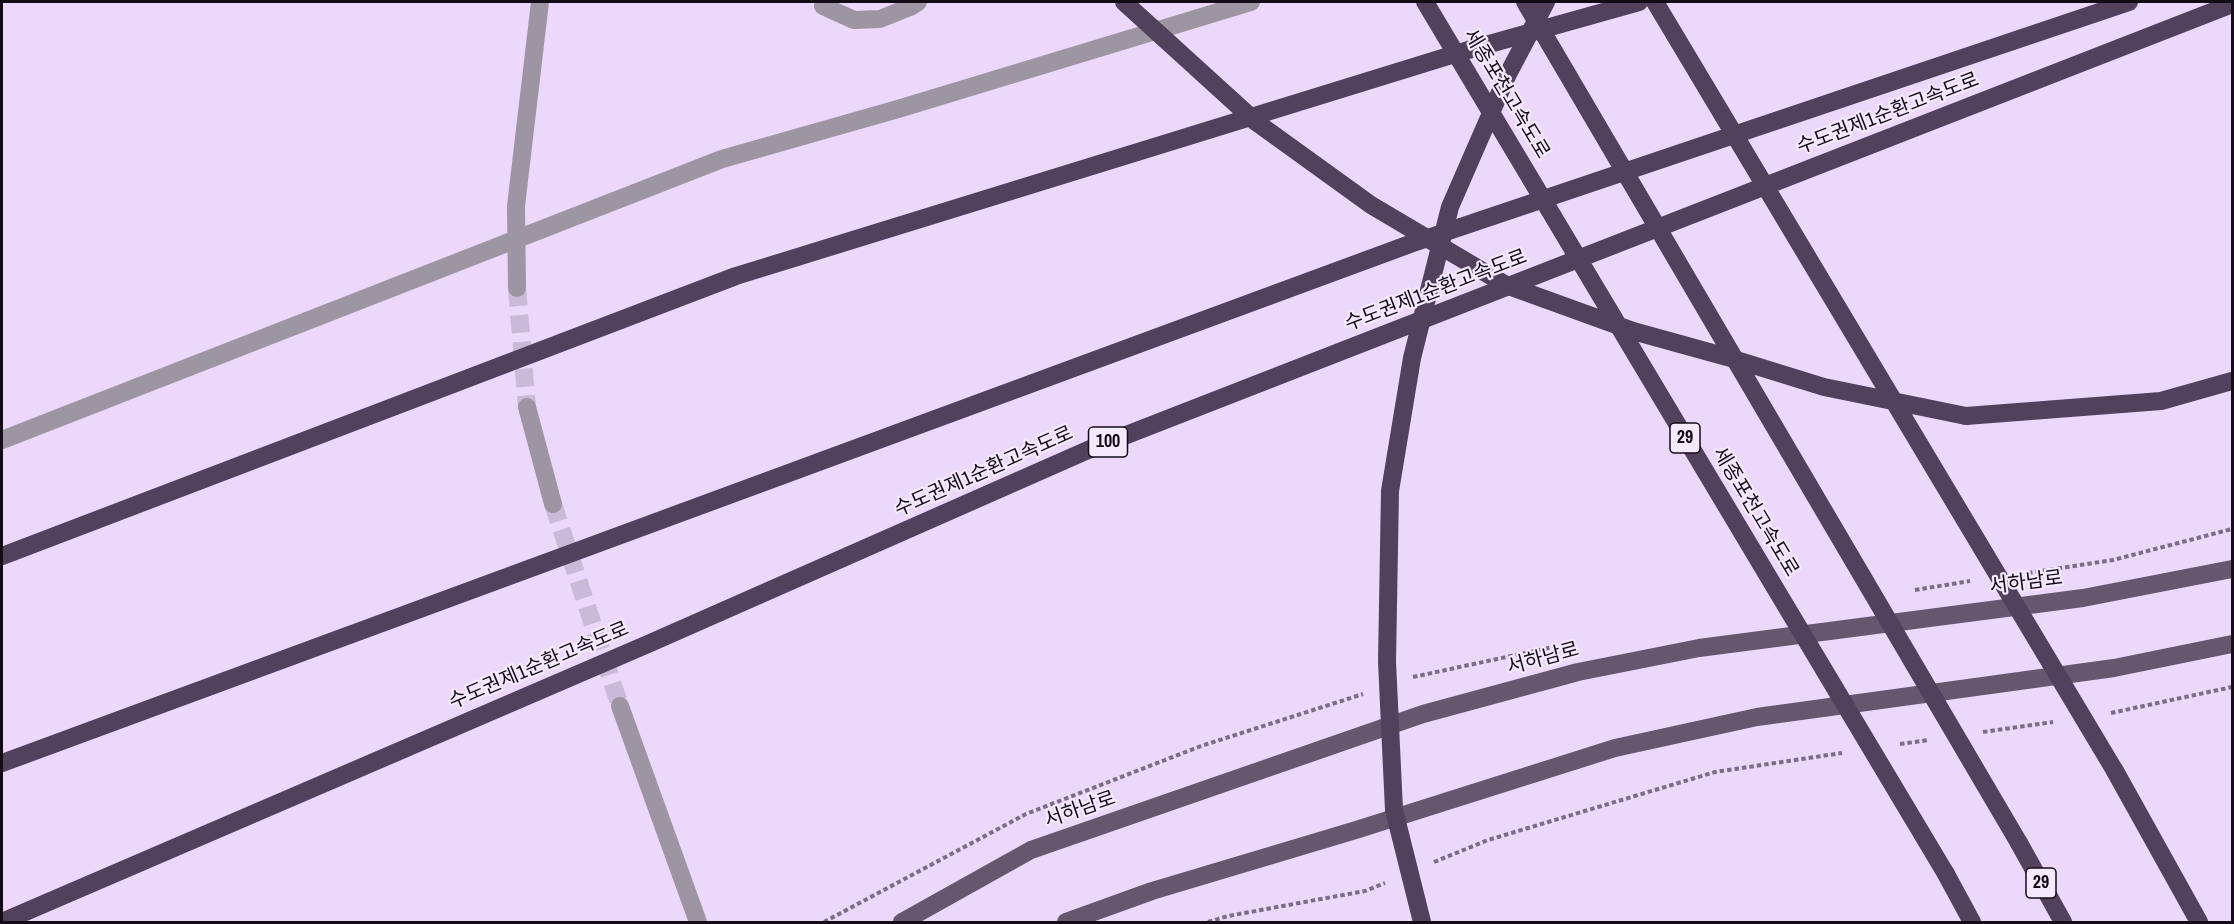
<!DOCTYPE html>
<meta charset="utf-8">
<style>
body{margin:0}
#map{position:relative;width:2234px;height:924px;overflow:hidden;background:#ecd8fa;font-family:"Archivo Narrow",sans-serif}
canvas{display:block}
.frame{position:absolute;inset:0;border:3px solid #130c17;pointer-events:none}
</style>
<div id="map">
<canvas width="2234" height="924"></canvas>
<div class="frame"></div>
</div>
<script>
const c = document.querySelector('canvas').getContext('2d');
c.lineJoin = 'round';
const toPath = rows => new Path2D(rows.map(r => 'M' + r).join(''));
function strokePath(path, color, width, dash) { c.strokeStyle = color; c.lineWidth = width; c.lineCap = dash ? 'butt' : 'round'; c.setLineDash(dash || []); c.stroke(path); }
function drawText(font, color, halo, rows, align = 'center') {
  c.font = font + ' "Archivo Narrow","Noto Sans KR",sans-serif'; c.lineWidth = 4.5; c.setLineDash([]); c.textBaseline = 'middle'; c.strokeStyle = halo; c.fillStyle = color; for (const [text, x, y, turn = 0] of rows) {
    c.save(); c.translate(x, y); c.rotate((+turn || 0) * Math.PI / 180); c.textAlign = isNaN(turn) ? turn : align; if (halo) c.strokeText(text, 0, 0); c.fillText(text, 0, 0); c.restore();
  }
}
strokePath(toPath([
 [517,288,527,407],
 [553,504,620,706]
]), '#cbb9d8', 18, [18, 9]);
strokePath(toPath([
 [2028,573,2113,560,2232,529],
 [1915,590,1970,581],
 [1413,677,1567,644],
 [2111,713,2232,687],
 [1983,732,2053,722],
 [1900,744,1929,740],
 [1434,862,1488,840,1715,772,1842,753],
 [824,922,1026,814,1201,746,1363,694],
 [1208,922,1228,916,1365,891,1385,883]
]), '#7b6e84', 4, [4.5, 3]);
strokePath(toPath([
 [823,6,854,20,880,19,910,7,918,2],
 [517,288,516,206,540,2],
 [527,407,553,504],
 [2,440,722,159,898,109,1251,2],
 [620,706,698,922]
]), '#9e95a3', 18);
strokePath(toPath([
 [902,922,1031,850,1423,714,1578,672,1699,648,2083,598,2232,569],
 [1066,922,1152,891,1356,830,1615,748,1757,717,2114,668,2232,644]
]), '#66576f', 18);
strokePath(toPath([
 [1966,416,2161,401,2232,381],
 [2,556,736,276,1468,50,1639,2],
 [2,763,1410,244,2129,2],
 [2115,771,2199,922],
 [2019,843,2063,922],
 [1946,874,1972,922],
 [2,922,648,644,1088,450,2232,4]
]), '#52415d', 18);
strokePath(toPath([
 [1124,2,1256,122,1371,205,1506,285,1633,331,1727,357,1824,387,1966,416],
 [1425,2,1946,874],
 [1525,2,2019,843],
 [1655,2,2115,771],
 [1422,922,1394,810,1387,662,1390,491,1412,358,1450,207,1508,74,1546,2]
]), '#52415d', 18);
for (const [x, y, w] of [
 [1685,438,30],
 [1108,442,39],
 [2041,883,30]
]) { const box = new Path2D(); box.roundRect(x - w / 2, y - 15, w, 30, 4.5); c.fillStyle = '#f5e9fd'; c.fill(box); strokePath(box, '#130c17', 1.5); }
drawText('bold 18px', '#130c17', null, [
 ["29",1685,438],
 ["100",1108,442],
 ["29",2041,883]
]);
drawText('20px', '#130c17', '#f5e9fd', [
 ["세종포천고속도로",1506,94,59],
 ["수도권제1순환고속도로",1888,114,-21],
 ["수도권제1순환고속도로",1436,291,-21],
 ["수도권제1순환고속도로",984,472,-24],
 ["세종포천고속도로",1755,512,59],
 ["서하남로",2026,583,-7],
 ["서하남로",1543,659,-15],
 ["수도권제1순환고속도로",539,666,-23],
 ["서하남로",1080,810,-19]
]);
</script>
